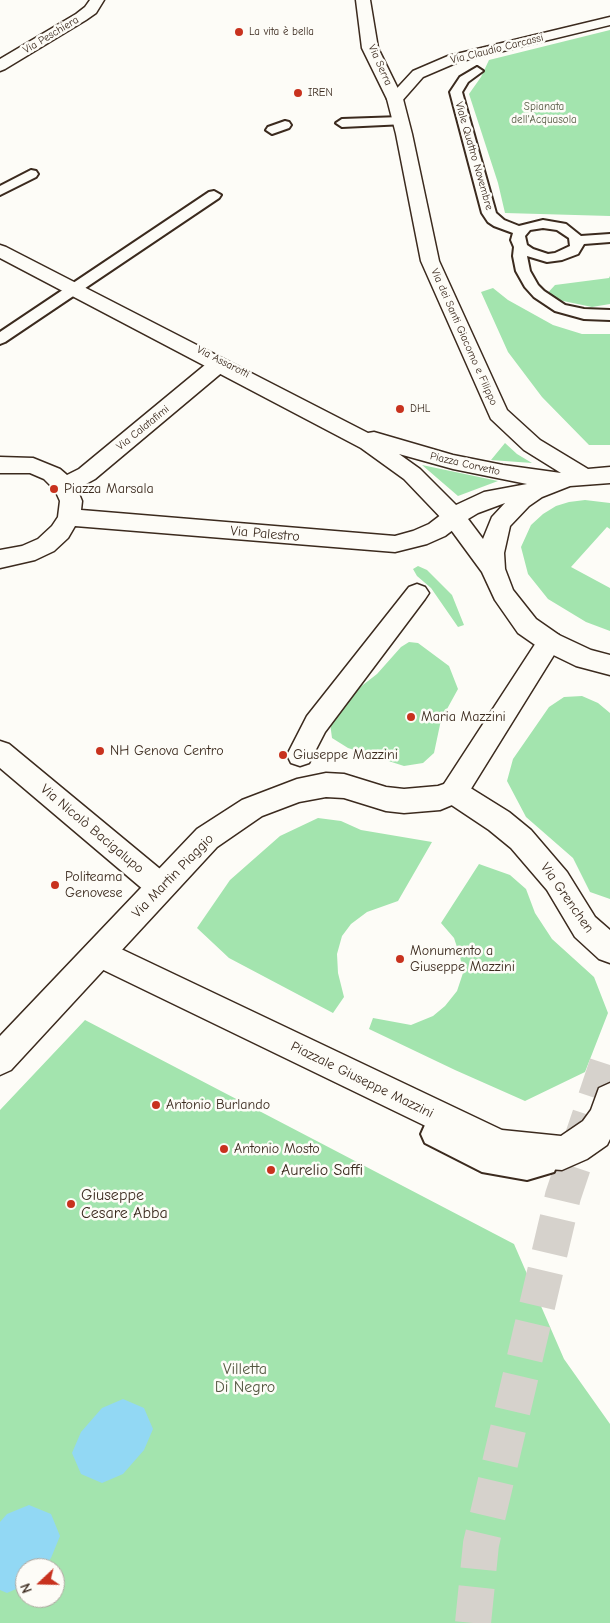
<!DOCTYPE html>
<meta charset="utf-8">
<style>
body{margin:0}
#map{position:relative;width:610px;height:1623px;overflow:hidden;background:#fdfcf7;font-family:"Comic Neue",sans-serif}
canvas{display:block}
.north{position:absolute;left:15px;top:1558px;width:50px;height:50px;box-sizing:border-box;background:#fdfcf7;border:1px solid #afa8a0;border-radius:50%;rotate:249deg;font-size:14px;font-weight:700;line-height:20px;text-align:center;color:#3b2a1e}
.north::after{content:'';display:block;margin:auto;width:18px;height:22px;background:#c8321e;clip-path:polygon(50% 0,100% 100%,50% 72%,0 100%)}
</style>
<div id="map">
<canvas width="610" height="1623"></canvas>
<div class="north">N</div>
</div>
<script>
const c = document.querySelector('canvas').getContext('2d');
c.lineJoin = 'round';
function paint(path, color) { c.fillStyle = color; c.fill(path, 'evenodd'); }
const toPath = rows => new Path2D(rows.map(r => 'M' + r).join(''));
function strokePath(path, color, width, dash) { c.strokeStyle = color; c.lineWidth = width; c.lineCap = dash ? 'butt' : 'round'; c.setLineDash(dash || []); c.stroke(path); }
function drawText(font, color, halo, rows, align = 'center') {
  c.font = font + ' "Comic Neue",sans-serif'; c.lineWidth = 5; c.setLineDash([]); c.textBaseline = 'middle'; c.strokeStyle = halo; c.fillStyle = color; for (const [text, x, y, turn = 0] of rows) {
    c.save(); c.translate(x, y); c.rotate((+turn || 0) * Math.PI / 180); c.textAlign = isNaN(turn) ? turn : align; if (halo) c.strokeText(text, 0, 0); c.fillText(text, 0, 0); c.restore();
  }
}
paint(toPath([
 [610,30,610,216,505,213,498,183,469,94,481,77,489,60],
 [610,276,610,304,592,307,544,297,555,285,609,278],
 [493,288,508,300,553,325,582,334,610,334,610,445,589,445,542,397,508,352,481,292],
 [505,443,517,454,532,463,491,460],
 [422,465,498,481,458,496],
 [585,500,610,503,610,529,607,527,571,567,610,588,610,631,586,622,548,599,528,574,521,547,531,525,543,514,556,506,569,502],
 [418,566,427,570,452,595,464,625,458,627,431,588,417,576,413,569],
 [409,642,418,643,449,666,458,689,441,720,434,753,423,763,404,766,348,748,332,738,330,723,350,695,377,674,401,647],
 [582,696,598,703,610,713,610,899,590,892,573,858,526,817,507,781,513,759,549,707,564,697],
 [318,818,341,821,361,830,432,842,398,901,367,912,351,924,342,936,337,954,338,973,344,997,333,1013,229,958,197,928,230,880,280,836],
 [479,864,510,875,526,889,535,913,552,939,594,977,608,1013,585,1072,525,1101,455,1070,369,1029,373,1018,411,1025,433,1016,445,1006,457,991,463,973,460,956,454,938,441,923],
 [85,1020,514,1244,564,1359,610,1424,610,1623,0,1623,0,1110],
 [25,1568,55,1568,55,1598,25,1598]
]), '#a3e4ae');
paint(toPath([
 [123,1399,144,1408,153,1429,144,1450,123,1474,102,1483,81,1474,72,1453,81,1432,102,1408,123,1399],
 [29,1505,51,1514,60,1536,51,1558,43,1568,25,1568,25,1585,7,1593,0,1590,0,1522,7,1514,29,1505]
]), '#92d8f4');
strokePath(toPath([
 [473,1623,481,1544,563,1196,610,1056]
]), '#d6d2cc', 36, [36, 18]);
const service = toPath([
 [477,67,483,71,468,82,462,92,496,213,504,220,519,226,543,220,566,224,581,236,610,234,610,242,584,244,578,254,562,260,547,262,527,256,530,271,538,285,544,291,565,305,584,309,610,310,610,320,584,319,555,311,534,297,525,287,516,271,513,256,514,247,511,240,513,233,494,226,488,222,482,213,450,92,460,77,477,67],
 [543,228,557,230,569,238,570,246,555,253,548,254,533,249,527,245,525,236,530,230,543,228],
 [401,117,405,118,407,121,405,124,342,127,336,123,342,119,401,117],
 [285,121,289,122,291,125,289,128,272,134,266,130,268,127,285,121],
 [31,170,36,171,38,174,36,177,0,195,0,186,31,170],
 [214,191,221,195,219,198,5,342,0,344,0,332,209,192,214,191],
 [434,1121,485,1147,527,1154,545,1150,554,1154,558,1163,554,1172,527,1180,482,1172,425,1143,421,1134,425,1125,434,1121]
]);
const pedestrian = toPath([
 [417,584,425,587,429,593,425,599,325,732,309,763,300,766,291,763,287,755,307,716,409,587,417,584]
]);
const minor = toPath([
 [90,0,104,0,96,13,86,20,5,69,0,71,0,59,76,14,85,7,90,0],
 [610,17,610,25,458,62,423,77,401,102,395,104,389,102,387,99,413,71,448,56,610,17],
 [218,359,225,360,228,365,225,370,95,479,77,489,82,501,81,510,395,536,413,531,429,524,446,511,454,509,462,511,465,517,462,523,445,536,427,544,395,552,75,526,68,538,54,551,35,560,0,568,0,550,22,546,38,539,52,526,58,517,60,501,55,490,44,479,30,473,0,473,0,457,33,458,60,469,67,475,79,469,211,360,218,359],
 [0,741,9,744,171,878,175,887,171,896,161,900,151,896,0,768,0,741],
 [454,780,464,784,509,812,531,830,567,872,595,917,610,930,610,963,599,959,575,937,547,890,511,848,489,830,444,800,440,792,444,784,454,780],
 [100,939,502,1130,561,1136,583,1121,591,1110,599,1088,610,1083,610,1139,607,1145,587,1159,562,1170,522,1167,500,1162,89,963,85,953,89,943,100,939]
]);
const tertiary = toPath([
 [550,632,559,635,562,642,464,800,440,810,404,813,386,811,344,798,326,797,299,802,262,816,217,847,11,1070,0,1075,0,1036,197,829,242,800,297,779,326,773,344,774,386,787,404,789,438,786,444,784,541,635,550,632]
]);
const secondary = toPath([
 [356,0,370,0,378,48,403,99,412,134,439,261,507,410,540,440,588,469,610,467,610,483,570,486,542,497,529,506,510,526,504,553,505,569,513,590,536,619,559,635,591,650,610,655,610,675,576,666,541,649,518,633,495,600,482,572,446,523,404,479,361,448,0,258,0,245,6,247,368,433,374,432,453,455,503,465,561,473,524,450,491,419,421,261,396,134,387,99,362,48,356,0],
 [399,454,453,469,527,484,484,492,456,505,420,469,399,454],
 [505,503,492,517,483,539,468,519,478,513,505,503]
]);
strokePath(service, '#3b2a1e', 4);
strokePath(pedestrian, '#3b2a1e', 3);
strokePath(minor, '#3b2a1e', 3);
strokePath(tertiary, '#3b2a1e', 3);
strokePath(secondary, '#3b2a1e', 3);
paint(service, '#fdfcf7');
paint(pedestrian, '#fdfcf7');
paint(minor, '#fdfcf7');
paint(tertiary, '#fdfcf7');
paint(secondary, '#fdfcf7');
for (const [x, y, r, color] of [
 [239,32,5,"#c8321e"],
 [298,93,5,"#c8321e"],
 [400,409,5,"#c8321e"],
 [54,489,5,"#c8321e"],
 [411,717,5,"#c8321e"],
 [100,751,5,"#c8321e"],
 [283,755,5,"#c8321e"],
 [55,885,5,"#c8321e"],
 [400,959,5,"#c8321e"],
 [156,1105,5,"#c8321e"],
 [224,1149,5,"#c8321e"],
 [271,1170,5,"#c8321e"],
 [71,1204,5,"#c8321e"]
]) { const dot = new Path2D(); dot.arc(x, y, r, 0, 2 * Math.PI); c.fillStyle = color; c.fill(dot); strokePath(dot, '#fdfcf7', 2); }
drawText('11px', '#3b2a1e', '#fdfcf7', [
 ["La vita è bella",249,32],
 ["IREN",308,93],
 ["DHL",410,409]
], 'left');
drawText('11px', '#3b2a1e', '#fdfcf7', [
 ["Via Peschiera",51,35,-31],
 ["Via Claudio Carcassi",497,49,-14],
 ["Via Serra",380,65,66],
 ["Viale Quattro Novembre",474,156,74],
 ["Via dei Santi Giacomo e Filippo",464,337,66],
 ["Via Assarotti",223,362,27],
 ["Via Calatafimi",143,428,-39],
 ["Piazza Corvetto",465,464,13]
]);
drawText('11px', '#555842', '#fdfcf7', [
 ["Spianata",544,107],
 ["dell'Acquasola",544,120]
]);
drawText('14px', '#3b2a1e', '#fdfcf7', [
 ["Piazza Marsala",64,489],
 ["Maria Mazzini",421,717],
 ["NH Genova Centro",110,751],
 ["Giuseppe Mazzini",293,755],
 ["Politeama",65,877],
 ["Genovese",65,893],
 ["Monumento a",410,951],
 ["Giuseppe Mazzini",410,967],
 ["Antonio Burlando",166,1105],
 ["Antonio Mosto",234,1149]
], 'left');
drawText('14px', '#3b2a1e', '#fdfcf7', [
 ["Via Palestro",265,534,5],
 ["Via Nicolò Bacigalupo",92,829,40],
 ["Via Martin Piaggio",173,876,-46],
 ["Via Grenchen",567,898,55],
 ["Piazzale Giuseppe Mazzini",362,1080,26]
]);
drawText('16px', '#3b2a1e', '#fdfcf7', [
 ["Aurelio Saffi",281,1170],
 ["Giuseppe",81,1195],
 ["Cesare Abba",81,1213]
], 'left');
drawText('16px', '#555842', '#fdfcf7', [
 ["Villetta",245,1369],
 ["Di Negro",245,1387]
]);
</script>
